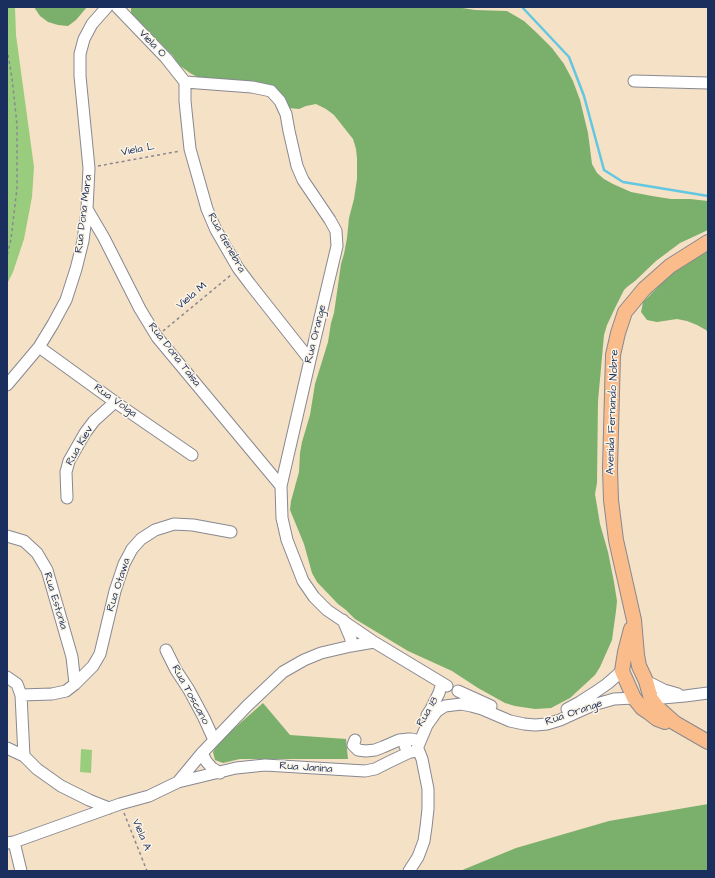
<!DOCTYPE html>
<meta charset="utf-8">
<style>
body{margin:0}
#map{position:relative;width:715px;height:878px;overflow:hidden;background:#f5e1c5;font-family:"Architects Daughter",sans-serif}
canvas{display:block}
.frame{position:absolute;inset:0;border:8px solid #1b2f5e;pointer-events:none}
</style>
<div id="map">
<canvas width="715" height="878"></canvas>
<div class="frame"></div>
</div>
<script>
const c = document.querySelector('canvas').getContext('2d');
c.lineJoin = 'round';
function paint(path, color) { c.fillStyle = color; c.fill(path, 'evenodd'); }
const toPath = rows => new Path2D(rows.map(r => 'M' + r).join(''));
function strokePath(path, color, width, dash) { c.strokeStyle = color; c.lineWidth = width; c.lineCap = dash ? 'butt' : 'round'; c.setLineDash(dash || []); c.stroke(path); }
function drawText(font, color, halo, rows, align = 'center') {
  c.font = font + ' "Architects Daughter",sans-serif'; c.lineWidth = 3; c.setLineDash([]); c.textBaseline = 'middle'; c.strokeStyle = halo; c.fillStyle = color; for (const [text, x, y, turn = 0] of rows) {
    c.save(); c.translate(x, y); c.rotate((+turn || 0) * Math.PI / 180); c.textAlign = isNaN(turn) ? turn : align; if (halo) c.strokeText(text, 0, 0); c.fillText(text, 0, 0); c.restore();
  }
}
paint(toPath([
 [7,7,15,7,16,35,34,167,32,197,24,239,13,272,7,284],
 [81,749,92,750,91,773,80,772]
]), '#99cc7c');
paint(toPath([
 [34,7,87,7,76,20,68,26,58,25,48,22,40,16],
 [131,7,456,7,475,10,507,11,524,21,538,34,552,48,564,64,573,81,580,100,588,133,592,164,597,173,604,179,613,184,631,192,652,196,671,199,690,199,708,201,708,230,680,243,656,261,635,281,627,287,624,290,615,308,607,325,604,335,598,401,597,483,595,494,600,524,608,552,614,582,617,601,616,611,612,640,600,667,595,675,570,698,551,708,535,709,515,706,505,703,478,688,452,671,408,651,355,619,346,610,338,604,317,582,312,573,304,544,290,510,291,501,299,472,300,453,302,442,310,415,315,384,328,342,331,323,334,313,341,264,344,254,347,238,349,218,354,199,357,179,357,158,356,149,353,139,334,115,326,109,316,104,306,106,299,109,289,108,268,85,258,83,248,83,199,78,190,73,179,65,173,56,131,13],
 [708,250,708,333,706,330,697,325,687,321,677,319,657,322,647,320,641,312,643,302,657,288,663,280,678,268],
 [263,703,290,735,346,739,348,759,240,759,223,763,215,760,213,752,217,744,222,739],
 [708,804,708,871,460,871,516,848,609,821]
]), '#7ab06c');
strokePath(toPath([
 [522,7,569,57,584,96,604,170,623,182,708,196]
]), '#62c7e0', 2.5);
const minor = toPath([
 [117,7,166,58,185,82],
 [634,81,708,83],
 [185,82,252,87,271,91,280,101,286,114,289,131,297,166,303,180,330,220,336,231,337,246,310,360,281,486,282,518,287,540,303,581,314,597,327,610,374,642],
 [185,82,185,101,190,149,207,209,216,230,238,268,250,284,310,360],
 [87,209,104,238,140,309,157,337,281,486],
 [39,347,115,402,192,455],
 [7,385,39,347,53,324,66,300,76,269,83,241,87,209,89,168,80,76,80,54,84,39,92,24,107,7],
 [67,498,66,472,69,461,85,433,94,421,115,402],
 [7,536,24,541,37,553,47,570,72,657,75,684],
 [343,620,351,639,351,646],
 [166,650,176,670,189,690,204,718,214,740],
 [7,677,17,684,21,695,24,756],
 [646,681,664,690,678,694],
 [458,691,491,706],
 [21,695,52,694,66,691,75,684,93,666,100,654,115,591,124,564,132,549,141,539,155,530,174,524,193,525,231,532],
 [651,699,685,696,708,693],
 [567,709,580,702,594,693,607,684,622,671],
 [427,715,431,709,439,693,442,683],
 [355,740,353,745,358,750,366,751,375,750,383,747,399,740,409,739],
 [418,746,417,742,416,740,411,739,407,741,405,746,407,750,410,752,412,752,416,751,427,725,437,711,445,706,461,704,471,706,482,709,510,721,524,724,535,725,547,724,560,720,593,705,614,699,634,698],
 [7,748,24,756,37,769,61,786,89,800,109,808],
 [202,753,206,761,212,768,220,773],
 [178,782,236,768,265,765,365,771,375,769,391,761,410,752],
 [14,842,21,871],
 [7,843,14,842,120,804,149,796,178,782,202,753,247,706,283,672,304,660,321,653,351,646,374,642,447,686],
 [409,871,418,857,424,841,426,827,428,809,428,789,422,759,418,749]
]);
const major = toPath([
 [708,242,670,266,644,289,625,312,618,333,613,355,610,469,611,500,616,540,634,620,637,655,639,666,646,681,651,699,657,707,675,723,708,742],
 [631,629,625,652,622,671,634,698,642,708,648,712,657,719,665,722]
]);
strokePath(minor, '#888892', 13);
strokePath(major, '#888892', 16);
strokePath(toPath([
 [7,49,12,78,17,125,17,188,11,239,7,256],
 [98,166,180,151],
 [163,331,231,275],
 [124,813,147,871]
]), '#888892', 1.5, [3, 3]);
strokePath(minor, '#fff', 11);
strokePath(major, '#f9bc8a', 14);
drawText('11px', '#1b2f5e', '#fcf5e5', [
 ["Viela O",152,44,46],
 ["Viela L",138,150,-11],
 ["Rua Dona Mara",84,214,-83],
 ["Rua Genebra",226,243,61],
 ["Viela M",192,296,-40],
 ["Rua Orange",316,334,-76],
 ["Rua Dona Taísa",174,355,52],
 ["Rua Volga",115,401,35],
 ["Avenida Fernando Nobre",613,412,-88],
 ["Rua Kiev",80,446,-60],
 ["Rua Otawa",119,585,-72],
 ["Rua Estonia",55,601,73],
 ["Rua Toscano",190,695,61],
 ["Rua 18",428,712,-59],
 ["Rua Orange",574,713,-19],
 ["Rua Janina",306,768,4],
 ["Viela A",141,835,68]
]);
</script>
